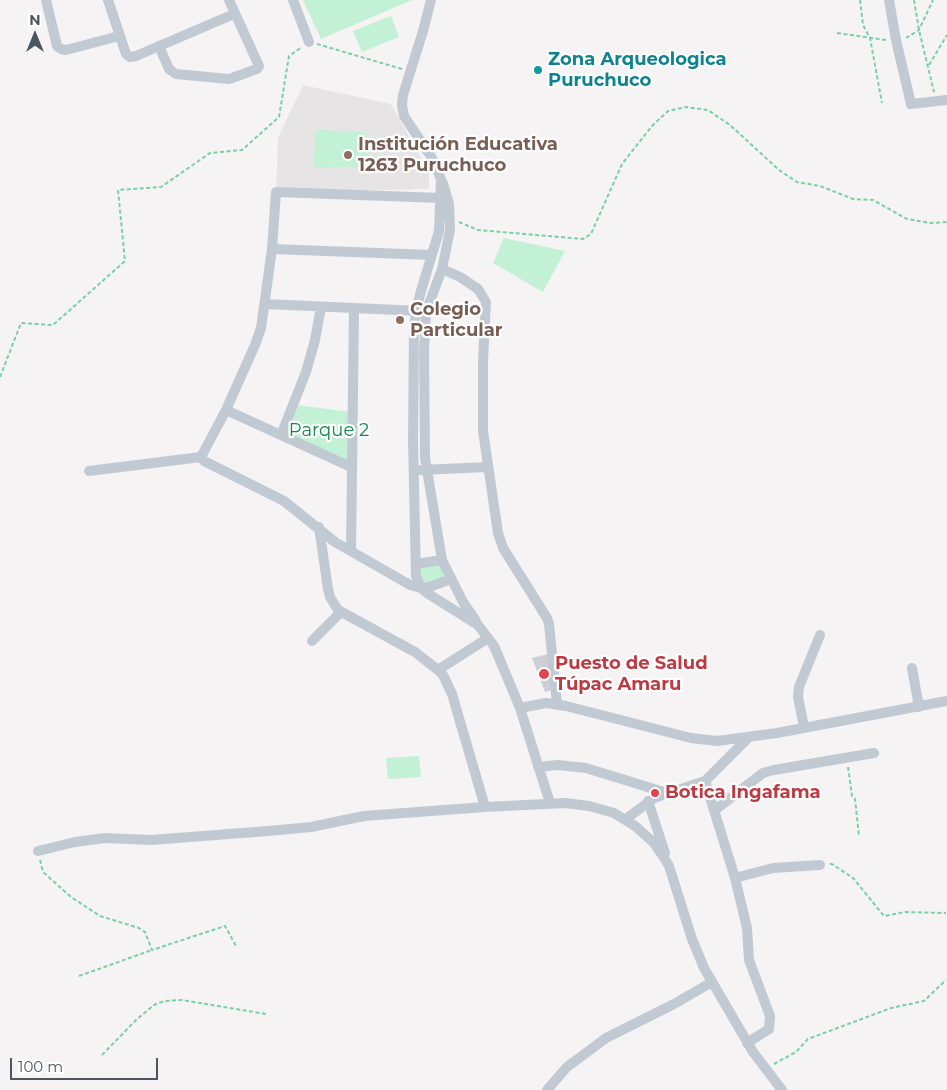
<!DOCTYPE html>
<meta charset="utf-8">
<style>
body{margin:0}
#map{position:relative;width:947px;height:1090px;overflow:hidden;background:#f5f3f3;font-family:Montserrat,sans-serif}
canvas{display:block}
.north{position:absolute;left:10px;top:10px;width:50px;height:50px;-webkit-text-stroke:4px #fff;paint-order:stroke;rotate:0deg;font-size:14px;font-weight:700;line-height:20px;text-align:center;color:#4a5661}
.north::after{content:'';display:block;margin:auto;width:18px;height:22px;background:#4a5661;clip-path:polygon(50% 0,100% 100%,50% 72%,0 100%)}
.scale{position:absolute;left:10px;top:1058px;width:148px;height:22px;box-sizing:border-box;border:2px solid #4a5661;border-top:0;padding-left:6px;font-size:15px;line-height:18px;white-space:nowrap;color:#4a5661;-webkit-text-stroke:4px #fff;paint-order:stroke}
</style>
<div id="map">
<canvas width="947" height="1090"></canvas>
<div class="north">N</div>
<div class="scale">100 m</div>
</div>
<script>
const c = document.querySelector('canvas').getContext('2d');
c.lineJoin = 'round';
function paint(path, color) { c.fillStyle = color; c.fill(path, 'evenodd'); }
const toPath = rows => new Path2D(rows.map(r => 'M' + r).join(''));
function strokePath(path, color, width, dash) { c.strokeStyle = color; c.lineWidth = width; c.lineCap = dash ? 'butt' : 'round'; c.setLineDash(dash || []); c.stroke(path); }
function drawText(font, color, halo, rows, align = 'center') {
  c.font = font + ' Montserrat,sans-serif'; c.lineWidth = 4.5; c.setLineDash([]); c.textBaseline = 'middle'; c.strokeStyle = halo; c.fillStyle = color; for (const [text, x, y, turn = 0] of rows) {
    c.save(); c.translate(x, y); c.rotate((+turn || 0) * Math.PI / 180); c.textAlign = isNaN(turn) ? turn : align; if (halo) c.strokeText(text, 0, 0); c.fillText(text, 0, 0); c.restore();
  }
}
paint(toPath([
 [303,85,391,104,429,172,429,189,276,192,278,138]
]), '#e6e4e5');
paint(toPath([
 [303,0,412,0,321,39],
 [391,16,399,37,362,52,353,31],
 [316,130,367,132,370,166,313,168],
 [504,238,565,251,543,292,493,263],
 [296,405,351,412,350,464,285,434],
 [438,565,441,567,444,573,442,579,426,582,422,580,420,572,423,567],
 [419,756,421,777,388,779,386,758]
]), '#c3f1d5');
paint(toPath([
 [548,654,552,690,545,692,532,658]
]), '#cdcfd5');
strokePath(toPath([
 [860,0,863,25,870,38,882,103],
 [914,0,919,30,934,92],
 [837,33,886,40],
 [906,38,919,30,933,0],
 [317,44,402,69],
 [929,65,947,35],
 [459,222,478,230,583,239,591,234,622,164,652,126,668,111,686,107,708,110,730,125,779,170,797,182,820,186,853,199,873,200,907,219,930,223,947,222],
 [0,377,21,323,53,325,125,261,118,190,161,187,210,153,242,150,279,117,289,56,302,47],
 [848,767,852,796,855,799,859,836],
 [40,860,43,872,71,897,100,916,139,928,145,932,152,950,225,926,236,946],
 [830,864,832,864,853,878,884,916,905,912,946,913],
 [79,976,152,950],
 [102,1055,136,1020,154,1005,164,1001,182,1000,266,1014],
 [774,1064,796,1052,808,1039,891,1008,924,1001,946,980]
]), '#7ad0a6', 2, [4, 2.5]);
strokePath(toPath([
 [46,0,57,46,61,49,66,50,119,36],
 [108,0,126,54,130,57,136,56,234,14],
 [293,0,309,42],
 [431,0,423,31,403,95,402,105,404,116,432,158,441,179,439,231,421,291,416,311,414,327,413,440,416,576,421,588,427,593,478,625,494,646,520,708,550,803],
 [889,0,896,40,911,104,947,100],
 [159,46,169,69,176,74,229,79,257,69,259,66,229,0],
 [443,183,449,204,450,230,442,269,426,312,424,351,425,458,442,560,463,602,476,621],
 [272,249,432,255],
 [442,269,460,277,478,289,486,302,483,361,483,431,498,533,503,548,547,618,549,624,557,704],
 [265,304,421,311],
 [226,410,351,467],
 [281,435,306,372,315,340,321,307],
 [201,457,226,410,255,345,261,328,272,249,276,192,441,198],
 [421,470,487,467],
 [89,471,201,457,204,461,284,501,335,542,410,585,421,588,432,586,451,579],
 [319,527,328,589,330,597,338,610,415,652,438,670,443,675,452,694,485,807],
 [351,551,354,309],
 [416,564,442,560],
 [312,641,341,612],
 [912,668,919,707],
 [438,670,488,638],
 [520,708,546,703,566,706,691,738,717,741,777,733,947,701],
 [804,727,798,697,799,687,820,635],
 [538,767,558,765,586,768,667,793],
 [705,781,735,878,747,928,749,960,770,1016,769,1029,747,1043],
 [648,801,665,853],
 [715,810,763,773,774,770,874,753],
 [626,819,654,798,705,781,749,737],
 [38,851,75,842,105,838,151,840,268,831,311,827,364,816,485,807,565,803,589,806,614,813,635,826,653,842,663,856,669,866,692,939,704,968,753,1052,782,1090],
 [735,878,773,868,820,865],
 [547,1090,567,1067,606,1038,674,1004,712,982]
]), '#c1cad2', 10);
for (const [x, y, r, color] of [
 [538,70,5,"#0f9aa8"],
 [348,155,5,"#8d6e63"],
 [400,320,5,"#8d6e63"],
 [544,674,6,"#e0444e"],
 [655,793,5,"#e0444e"]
]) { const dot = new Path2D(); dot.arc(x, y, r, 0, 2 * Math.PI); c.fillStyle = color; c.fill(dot); strokePath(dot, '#fff', 2); }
drawText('bold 18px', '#0d838f', '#fff', [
 ["Zona Arqueologica",548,60],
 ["Puruchuco",548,81]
], 'left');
drawText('bold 18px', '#785e54', '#fff', [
 ["Institución Educativa",358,145],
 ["1263 Puruchuco",358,166],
 ["Colegio",410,310],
 ["Particular",410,331]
], 'left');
drawText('18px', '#17864f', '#fff', [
 ["Parque 2",329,431]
]);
drawText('bold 18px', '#be3a42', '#fff', [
 ["Puesto de Salud",555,664],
 ["Túpac Amaru",555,685],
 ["Botica Ingafama",665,793]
], 'left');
</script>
